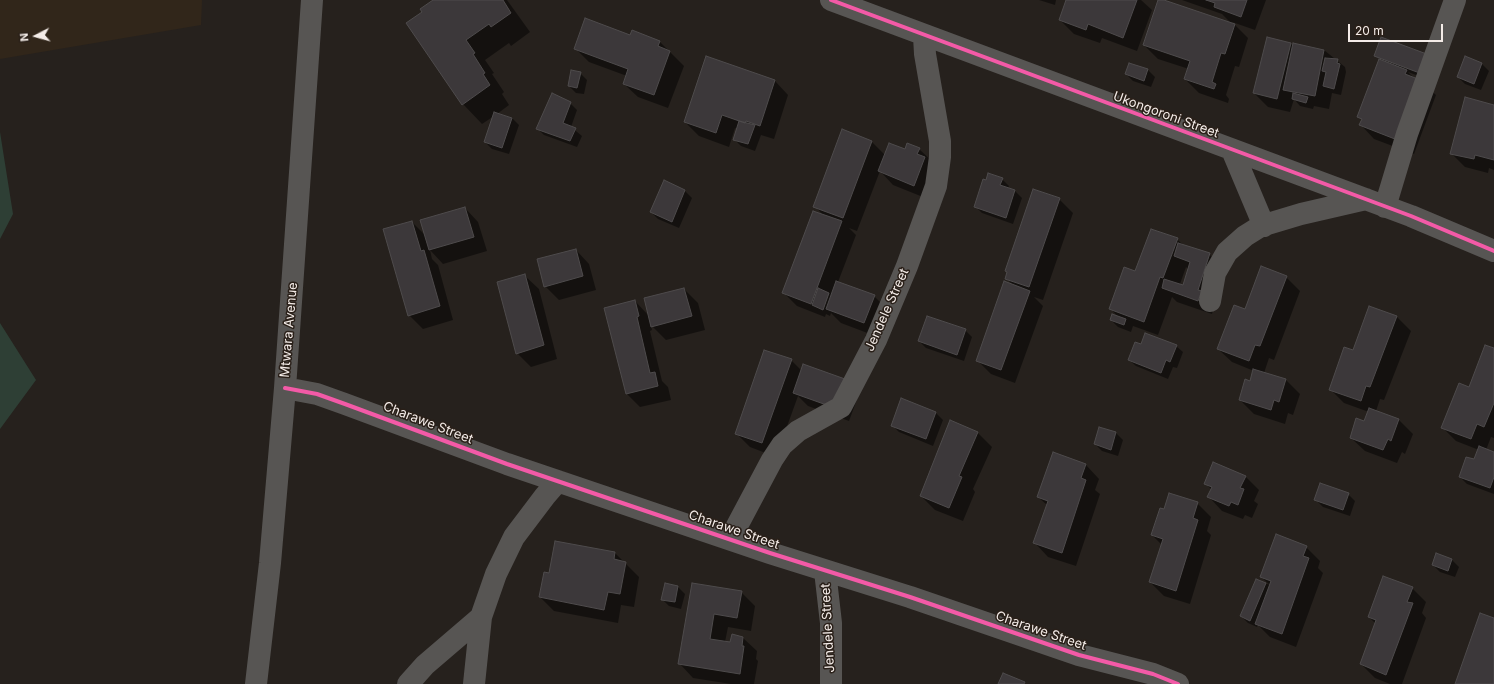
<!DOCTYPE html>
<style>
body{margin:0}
#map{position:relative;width:1494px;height:684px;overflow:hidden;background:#26211d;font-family:Inter,sans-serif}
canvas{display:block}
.north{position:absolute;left:16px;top:16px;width:40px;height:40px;-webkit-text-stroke:3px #2a2019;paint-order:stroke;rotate:264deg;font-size:11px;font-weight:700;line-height:16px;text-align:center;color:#f4ece8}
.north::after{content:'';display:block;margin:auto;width:14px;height:18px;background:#f4ece8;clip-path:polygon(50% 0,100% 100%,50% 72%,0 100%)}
.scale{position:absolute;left:1348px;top:24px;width:95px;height:18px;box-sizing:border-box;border:2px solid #f4ece8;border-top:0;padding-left:5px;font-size:12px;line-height:14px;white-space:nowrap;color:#f4ece8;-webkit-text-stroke:3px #2a2019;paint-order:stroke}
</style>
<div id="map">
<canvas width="1494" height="684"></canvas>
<div class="north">N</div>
<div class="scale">20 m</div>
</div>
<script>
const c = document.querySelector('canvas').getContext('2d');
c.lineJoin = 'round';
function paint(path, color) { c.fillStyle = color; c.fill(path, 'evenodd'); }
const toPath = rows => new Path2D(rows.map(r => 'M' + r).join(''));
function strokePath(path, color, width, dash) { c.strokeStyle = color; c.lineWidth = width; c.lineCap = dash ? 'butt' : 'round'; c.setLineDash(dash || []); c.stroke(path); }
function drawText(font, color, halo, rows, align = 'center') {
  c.font = font + ' Inter,sans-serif'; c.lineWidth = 3; c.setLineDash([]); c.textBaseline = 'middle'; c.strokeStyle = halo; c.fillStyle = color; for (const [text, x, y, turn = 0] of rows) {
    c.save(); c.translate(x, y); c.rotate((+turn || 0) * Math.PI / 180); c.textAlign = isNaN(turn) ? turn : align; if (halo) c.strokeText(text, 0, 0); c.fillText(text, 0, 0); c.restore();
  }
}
paint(toPath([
 [0,0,202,0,201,25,0,59]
]), '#31261a');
paint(toPath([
 [0,132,13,214,0,239],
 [0,323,36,380,0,429]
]), '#2e3f35');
paint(toPath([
 [435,0,507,0,530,32,511,46,509,43,485,60,494,73,492,74,504,92,502,94,509,105,497,114,512,118,519,125,509,154,492,149,485,142,494,116,482,124,463,104,423,12],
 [1039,0,1056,0,1055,5],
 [1067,0,1141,0,1152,10,1137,51,1102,38,1100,43,1074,34,1060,20],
 [1159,0,1232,24,1222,14,1182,0,1266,0,1255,30,1232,22,1248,38,1239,67,1235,66,1226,95,1229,99,1228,103,1199,93,1185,79,1189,69,1158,59,1144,45],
 [631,36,660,42,684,66,668,108,638,97,624,84,627,76,589,62,575,48],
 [1381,38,1432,81,1408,72,1415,79,1422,82,1436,95,1414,154,1374,139,1361,125,1362,120,1359,117,1380,60,1376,56],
 [1290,43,1293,46,1324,50,1345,67,1346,72,1341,95,1332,93,1329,109,1314,106,1313,109,1300,106,1294,99,1290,112,1268,107,1254,93],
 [1465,58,1482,64,1489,71,1481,90,1465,84,1458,77],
 [1148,70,1155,77,1151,87,1133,81,1126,74],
 [580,73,587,80,584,94,576,93,569,86],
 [775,81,788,95,774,139,761,135,755,151,741,146,734,139,737,129,735,128,729,147,699,136,685,122],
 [570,103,577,110,571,127,582,136,577,147,544,135,537,128],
 [1494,106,1494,170,1489,168,1488,173,1465,167,1451,153],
 [872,142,885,155,919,149,933,162,928,199,893,185,880,171,857,231,849,228,856,235,838,282,874,296,888,310,878,337,841,323,831,313,830,316,826,314,825,317,797,306,783,292,823,215,815,206],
 [1002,179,1009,186,1008,189,1015,191,1022,198,1013,224,982,213,975,206],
 [664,182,685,191,692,198,679,228,658,219,651,212],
 [1059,199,1073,213,1043,300,1034,297,1043,306,1015,383,991,374,977,360,1014,286,1006,278],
 [465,208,478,222,487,251,443,264,430,250,432,259,438,265,453,320,423,329,409,315,412,222,425,235],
 [1177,239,1184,246,1209,254,1223,268,1212,314,1177,302,1172,297,1158,335,1133,326,1131,332,1118,327,1111,320,1119,318,1110,308,1135,272],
 [1186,267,1189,270,1183,286,1180,284],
 [576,250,589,264,596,290,559,300,545,286],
 [525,276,539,289,557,359,531,367,517,353],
 [1286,277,1300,291,1274,360,1269,358,1264,373,1286,380,1300,394,1293,415,1288,413,1285,424,1254,414,1240,400,1250,382,1254,371,1232,362,1218,349,1246,310],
 [684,289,698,303,705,330,666,340,651,325,652,330,650,331,662,381,668,387,671,400,640,407,627,394,635,301,649,316],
 [1370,307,1397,317,1411,331,1384,400,1380,399,1376,411,1399,420,1413,434,1405,454,1402,452,1397,463,1365,451,1351,438,1365,422,1369,412,1344,403,1330,389,1354,352],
 [965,330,972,337,964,361,926,348,919,341],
 [1142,345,1176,346,1183,352,1177,368,1173,367,1168,379,1136,366,1129,360],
 [1494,349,1494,438,1491,437,1486,450,1494,453,1494,494,1467,484,1460,477,1475,461,1479,450,1456,441,1442,427,1470,389],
 [791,360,802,371,859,394,849,421,808,406,798,396,776,457,750,447,736,433],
 [902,400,936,413,943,420,933,446,899,432,892,425],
 [951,422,978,433,992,447,973,489,975,492,963,521,935,510,921,496],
 [1100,428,1116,433,1123,440,1118,456,1102,451,1095,444],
 [1086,465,1099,479,1095,490,1100,494,1076,566,1048,557,1035,543,1047,505,1038,497],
 [1245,476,1259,490,1254,501,1258,504,1252,518,1245,515,1243,519,1222,511,1209,497,1212,490,1205,483],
 [1348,494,1355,501,1350,516,1323,507,1316,500],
 [1197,503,1211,517,1207,531,1211,535,1190,604,1164,596,1150,582,1162,545,1152,535,1164,511],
 [1306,547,1320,561,1318,568,1323,573,1296,647,1270,637,1258,625,1257,627,1248,623,1241,616,1256,580,1270,585,1261,577],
 [615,553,639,577,634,607,621,605,618,623,554,611,540,597,550,574],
 [1452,560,1459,567,1455,577,1440,572,1433,565],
 [692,584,741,592,755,606,751,631,728,627,725,642,731,643,732,635,743,638,757,651,756,659,758,661,754,684,731,684,693,678,680,664],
 [678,587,685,594,681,609,669,606,662,599],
 [1412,588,1426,602,1422,613,1426,618,1402,684,1390,684,1375,678,1361,664,1376,624,1369,617]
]), '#0007');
const building = toPath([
 [433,0,503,0,511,13,491,27,489,24,466,40,475,53,473,54,485,73,483,74,490,85,462,105,406,23,422,12,420,9,433,0],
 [1066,0,1137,0,1123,38,1088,24,1086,30,1059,20,1066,0],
 [1158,0,1164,0,1235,24,1225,54,1221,53,1212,82,1216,84,1214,89,1184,79,1190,61,1143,45,1158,0],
 [1206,0,1247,0,1241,17,1214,7,1215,3,1206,0],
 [585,18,630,35,632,30,660,41,658,46,670,51,654,95,623,84,628,69,574,49,585,18],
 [1267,37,1291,43,1277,99,1253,93,1267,37],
 [1381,37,1432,56,1425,75,1374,56,1381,37],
 [1293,43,1324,50,1315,96,1283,90,1293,43],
 [706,56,775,80,760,126,746,121,745,123,722,115,716,133,684,122,706,56],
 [1465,56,1482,63,1474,84,1457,77,1465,56],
 [1325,58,1338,59,1337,63,1340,64,1334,89,1323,86,1326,72,1322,71,1325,58],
 [1379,59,1407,70,1405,74,1423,81,1400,141,1359,125,1362,119,1357,117,1379,59],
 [1129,63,1148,69,1144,81,1125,74,1129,63],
 [571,70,581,72,577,88,568,86,571,70],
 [552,93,571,102,563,123,576,128,570,141,536,129,552,93],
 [1293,93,1308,97,1306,103,1292,99,1293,93],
 [1465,97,1494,105,1494,160,1475,155,1474,159,1450,154,1465,97],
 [494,112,512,118,502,148,484,142,494,112],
 [739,121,755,125,748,144,733,140,739,121],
 [842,129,872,141,843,218,813,207,842,129],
 [889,143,905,149,907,143,920,148,917,154,925,157,914,186,878,171,889,143],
 [988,173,1003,178,1000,185,1015,190,1006,218,974,207,983,179,986,180,988,173],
 [664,180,685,190,672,222,650,212,664,180],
 [1033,189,1060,198,1029,287,1005,279,1007,272,1005,271,1033,189],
 [465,207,474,237,429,250,420,220,465,207],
 [813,211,842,221,811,304,782,293,813,211],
 [412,221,421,251,424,250,440,306,408,316,383,229,412,221],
 [1151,229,1178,238,1163,278,1160,277,1144,322,1109,309,1124,267,1135,271,1151,229],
 [1178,243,1210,253,1198,290,1202,291,1198,301,1162,288,1164,279,1183,285,1190,262,1174,256,1178,243],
 [576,249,583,276,544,287,537,259,576,249],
 [1261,266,1287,276,1260,346,1255,345,1249,361,1217,349,1234,305,1245,309,1261,266],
 [525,274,544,345,516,354,497,282,525,274],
 [836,281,875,295,864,323,826,309,836,281],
 [1004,281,1030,291,1001,370,976,361,1004,281],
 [684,288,692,316,651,327,644,298,684,288],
 [818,288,829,293,823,310,812,305,818,288],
 [635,300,639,316,637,317,650,373,655,372,658,386,626,394,604,308,635,300],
 [1369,306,1397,316,1370,387,1366,386,1361,401,1329,390,1344,347,1353,350,1369,306],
 [1112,314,1126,319,1124,325,1110,320,1112,314],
 [927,316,966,329,957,355,918,341,927,316],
 [1145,333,1177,345,1170,362,1166,360,1161,373,1128,360,1135,342,1141,344,1145,333],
 [1485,345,1494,348,1494,403,1484,427,1477,424,1471,439,1441,428,1459,383,1469,387,1485,345],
 [764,350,792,359,762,443,735,434,764,350],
 [803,364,845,379,835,408,793,393,803,364],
 [1253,369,1286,379,1279,402,1274,400,1271,410,1239,400,1245,379,1250,381,1253,369],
 [901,398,936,412,926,439,891,426,901,398],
 [1369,408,1399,419,1391,441,1388,439,1383,450,1350,438,1356,418,1364,421,1369,408],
 [950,420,978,432,959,476,962,477,949,508,920,496,950,420],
 [1099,427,1116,432,1111,450,1094,444,1099,427],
 [1479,446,1494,452,1494,477,1490,488,1459,477,1466,457,1474,459,1479,446],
 [1053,452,1086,464,1081,478,1086,480,1062,553,1033,543,1048,501,1037,497,1053,452],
 [1213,462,1246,476,1240,488,1244,489,1238,505,1231,502,1229,506,1207,497,1212,487,1204,484,1213,462],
 [1320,483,1349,493,1343,510,1314,500,1320,483],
 [1169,493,1198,502,1193,518,1198,520,1176,591,1149,582,1163,539,1151,535,1160,508,1164,509,1169,493],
 [1276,534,1307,546,1303,556,1309,558,1282,634,1255,624,1271,581,1260,577,1276,534],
 [555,541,615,552,614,559,626,562,620,594,608,592,604,610,539,597,544,572,549,573,555,541],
 [1436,553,1452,559,1448,571,1432,565,1436,553],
 [1383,576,1413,587,1407,602,1413,603,1386,675,1360,664,1376,620,1368,617,1383,576],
 [1256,579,1266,583,1250,621,1240,616,1256,579],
 [665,583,678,586,675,602,661,600,665,583],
 [692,583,742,591,737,618,714,614,710,639,730,642,732,634,743,637,742,646,744,646,740,674,678,664,692,583],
 [1480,613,1494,618,1494,684,1455,684,1480,613],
 [1003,673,1025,682,1024,684,998,684,1003,673]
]);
paint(building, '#3c383a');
strokePath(building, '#4e4b4c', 1);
strokePath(toPath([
 [831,0,1411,216,1494,251],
 [1232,150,1264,226],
 [1385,207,1407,134,1455,0],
 [1210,301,1215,273,1227,252,1245,236,1261,226,1301,214,1366,199],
 [285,388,317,394,345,404,507,464,770,553,910,597,1079,655,1153,674,1178,684],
 [730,539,772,460,782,445,798,431,841,407,876,340,907,266,936,186,940,157,940,141,925,54,924,36],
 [825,571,831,623,831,684],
 [256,684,270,563,285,388,312,0],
 [408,684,425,665,481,617],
 [474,684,481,617,496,574,514,537,545,496,558,481]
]), '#575553', 22);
strokePath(toPath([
 [831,0,1411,216,1494,251],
 [285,388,317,394,345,404,507,464,770,553,910,597,1079,655,1153,674,1178,684]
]), '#f35aa7', 4);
drawText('13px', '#f4ece8', '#2a2019', [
 ["Ukongoroni Street",1166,115,20],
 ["Jendele Street",887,310,-66],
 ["Mtwara Avenue",289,330,-85],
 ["Charawe Street",428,423,21],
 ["Charawe Street",734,530,19],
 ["Jendele Street",828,628,-93],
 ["Charawe Street",1041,631,19]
]);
</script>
